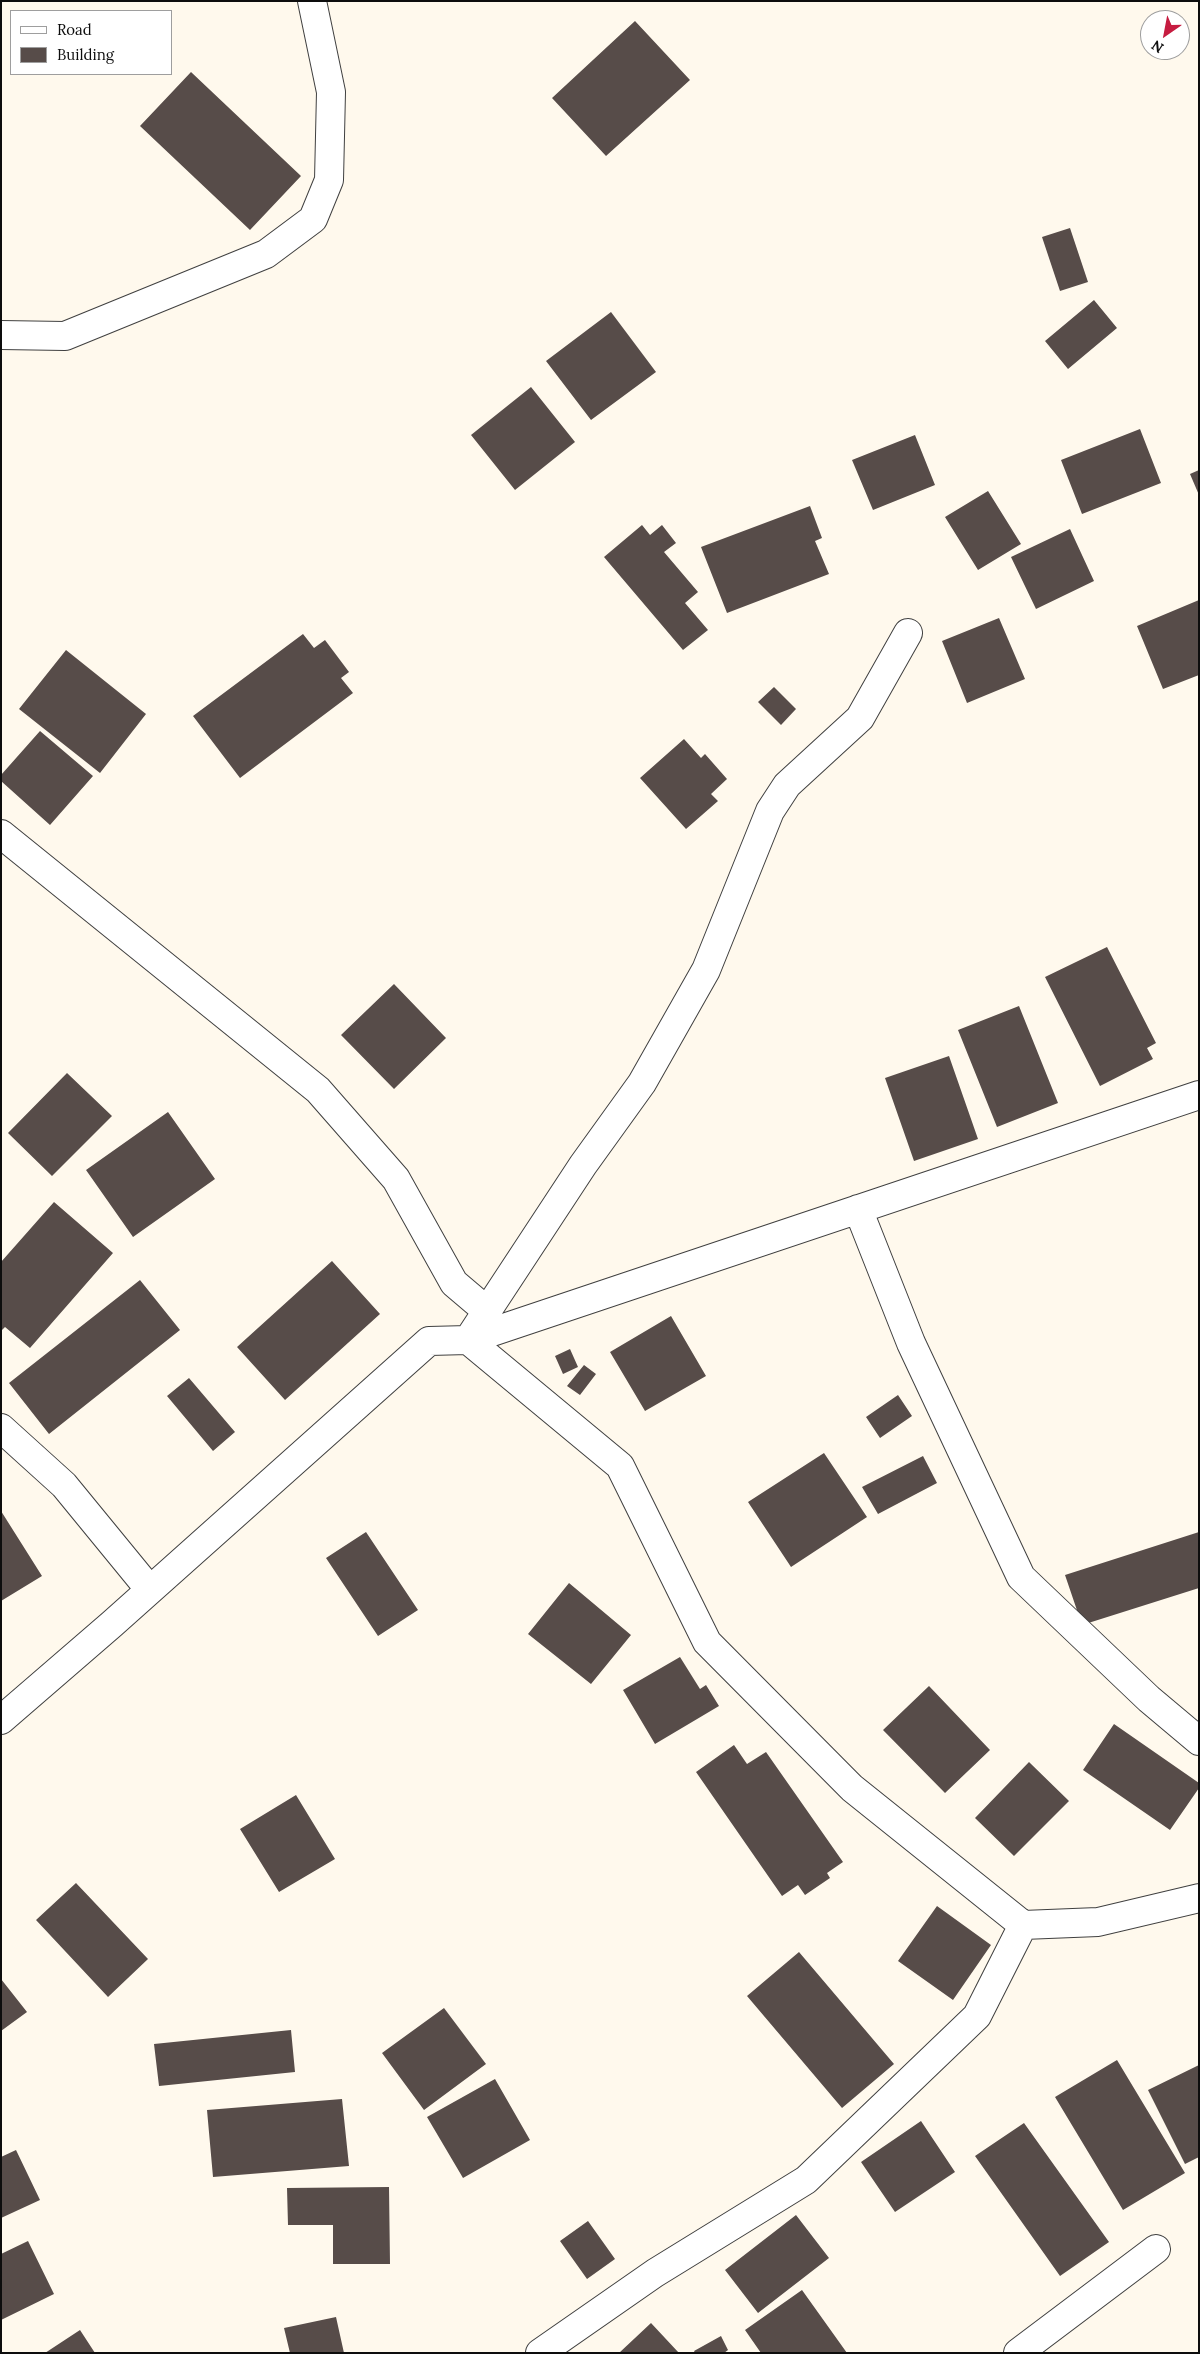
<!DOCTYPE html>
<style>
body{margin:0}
#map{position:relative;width:1200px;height:2354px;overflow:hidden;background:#fff9ed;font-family:Lora,serif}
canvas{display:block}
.frame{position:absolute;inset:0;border:2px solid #0d0d0d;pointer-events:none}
.legend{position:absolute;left:10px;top:10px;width:162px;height:65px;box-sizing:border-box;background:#fff;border:1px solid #9e9e9e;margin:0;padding:6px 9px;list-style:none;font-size:15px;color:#0d0d0d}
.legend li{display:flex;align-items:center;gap:10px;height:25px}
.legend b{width:25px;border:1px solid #9e9e9e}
.north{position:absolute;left:1140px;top:10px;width:50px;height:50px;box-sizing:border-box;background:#fff;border:1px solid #9e9e9e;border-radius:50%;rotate:213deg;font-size:14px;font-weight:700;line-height:20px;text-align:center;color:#0d0d0d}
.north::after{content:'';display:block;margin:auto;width:18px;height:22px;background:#c61c40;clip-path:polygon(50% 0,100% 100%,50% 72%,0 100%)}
</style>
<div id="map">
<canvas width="1200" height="2354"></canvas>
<div class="frame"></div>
<ul class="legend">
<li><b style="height:6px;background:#fff"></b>Road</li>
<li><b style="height:14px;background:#574c49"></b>Building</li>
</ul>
<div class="north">N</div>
</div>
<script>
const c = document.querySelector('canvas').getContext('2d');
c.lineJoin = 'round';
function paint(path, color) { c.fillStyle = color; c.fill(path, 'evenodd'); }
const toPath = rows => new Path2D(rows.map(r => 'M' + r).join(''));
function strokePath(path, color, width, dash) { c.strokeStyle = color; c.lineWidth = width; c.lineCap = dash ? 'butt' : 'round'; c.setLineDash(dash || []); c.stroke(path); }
paint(toPath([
 [635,21,690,80,606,156,552,98],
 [191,72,301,176,250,230,140,126],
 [1070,228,1088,282,1060,291,1042,237],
 [1094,300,1117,328,1068,369,1045,341],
 [611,312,656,372,591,420,546,361],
 [531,387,575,442,515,490,471,435],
 [1140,429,1161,483,1082,514,1061,460],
 [915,435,935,485,873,510,852,460],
 [1199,470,1199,495,1190,474],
 [988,491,1021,544,978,570,945,517],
 [810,506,822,538,815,541,829,574,727,613,701,547],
 [642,525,650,535,662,525,676,543,664,552,698,592,685,603,708,630,683,650,604,557],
 [1070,529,1094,581,1036,609,1011,557],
 [1199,600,1199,675,1163,689,1137,626],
 [999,618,1025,679,967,703,942,641],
 [303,634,314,648,325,640,349,672,341,678,353,693,240,778,193,716],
 [66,650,146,714,100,773,19,709],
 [774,687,796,709,781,725,758,702],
 [40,731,93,776,50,825,1,781,1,775],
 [684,739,701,758,705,754,727,779,711,794,718,801,686,829,640,778],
 [1107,947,1156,1043,1147,1048,1153,1059,1100,1086,1045,977],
 [394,984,446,1038,394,1089,341,1035],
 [1019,1006,1058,1103,997,1127,958,1030],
 [949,1056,978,1139,914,1161,885,1078],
 [67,1073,112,1116,52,1176,8,1133],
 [168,1112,215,1179,133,1237,86,1170],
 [54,1202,113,1253,30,1348,5,1327,1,1331,1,1262],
 [332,1261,380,1314,285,1400,237,1347],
 [140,1280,180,1330,49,1434,9,1383],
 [671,1316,706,1376,645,1411,610,1352],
 [570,1349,578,1367,563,1374,555,1356],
 [584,1365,596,1374,580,1395,567,1386],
 [189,1378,235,1432,213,1451,167,1396],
 [898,1395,912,1416,880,1438,866,1417],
 [824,1453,867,1517,791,1567,748,1502],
 [923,1456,937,1483,878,1514,862,1487],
 [1,1511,42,1576,1,1601],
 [366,1532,418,1610,378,1636,326,1558],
 [1199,1532,1199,1588,1082,1625,1065,1575],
 [569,1583,631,1635,591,1684,528,1634],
 [680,1657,700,1689,706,1685,719,1706,655,1744,623,1690],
 [929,1686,990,1750,945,1793,883,1730],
 [1114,1724,1199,1783,1199,1788,1170,1830,1083,1770],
 [734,1745,747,1764,766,1752,843,1862,827,1873,830,1878,805,1895,798,1885,782,1896,696,1772],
 [1029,1762,1069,1801,1014,1856,975,1818],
 [296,1795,335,1859,279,1892,240,1829],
 [76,1883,148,1959,108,1997,36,1920],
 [937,1906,991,1945,953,2000,898,1961],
 [799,1952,894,2064,842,2108,747,1996],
 [1,1979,27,2012,1,2031],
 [444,2008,486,2064,424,2110,382,2053],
 [291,2030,295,2072,159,2086,154,2044],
 [1117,2060,1185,2173,1123,2210,1055,2097],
 [1199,2065,1199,2157,1185,2164,1148,2090],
 [495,2079,530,2140,463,2178,427,2117],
 [342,2099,349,2166,213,2177,207,2110],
 [921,2121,955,2172,895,2212,861,2162],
 [1024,2123,1109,2242,1060,2276,975,2156],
 [16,2150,40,2200,1,2218,1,2157],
 [389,2187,390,2264,333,2264,333,2225,288,2225,287,2188],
 [796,2215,829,2258,758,2313,725,2270],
 [588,2221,615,2259,587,2279,560,2241],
 [28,2241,54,2294,1,2320,1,2254],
 [802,2290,847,2353,761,2353,745,2330],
 [336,2317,344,2353,290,2353,284,2328],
 [651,2323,679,2353,619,2353],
 [80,2330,95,2353,45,2353],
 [721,2336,728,2350,724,2353,695,2353,694,2351]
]), '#574c49');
const street = toPath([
 [1,335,65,336,266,254,313,219,329,180,331,92,312,1],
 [1,834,318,1090,396,1179,454,1283,487,1311],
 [858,1209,911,1343,1021,1577,1149,1699,1199,1741],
 [468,1340,620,1466,707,1642,852,1788,1023,1925,1098,1922,1199,1898],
 [468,1340,1199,1095],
 [1,1428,64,1485,150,1590],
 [1,1720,112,1624,429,1341,468,1340,583,1165,642,1083,706,970,770,811,787,785,860,718,908,633],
 [540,2353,655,2273,806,2180,977,2016,1023,1925],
 [1018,2353,1156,2249]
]);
strokePath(street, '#404040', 30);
strokePath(street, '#fff', 28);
</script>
